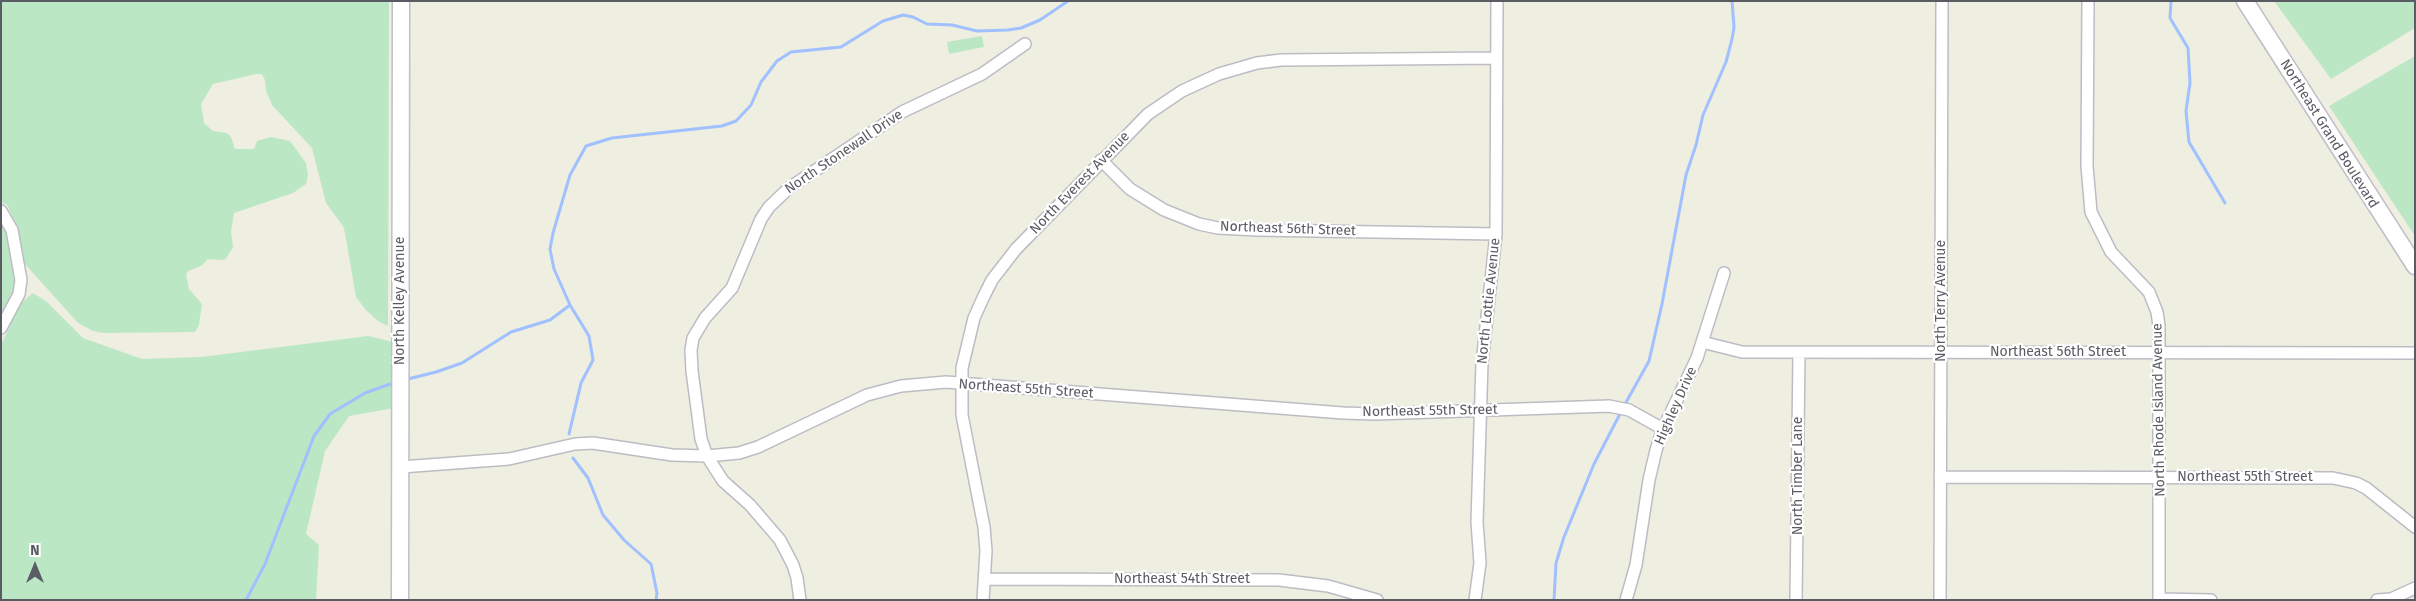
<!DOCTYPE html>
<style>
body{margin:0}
#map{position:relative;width:2416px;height:601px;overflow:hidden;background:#eeeee1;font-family:"Fira Sans",sans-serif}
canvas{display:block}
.frame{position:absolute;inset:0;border:2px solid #5a5c63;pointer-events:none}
.north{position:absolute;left:10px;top:541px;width:50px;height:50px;-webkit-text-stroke:4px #fff;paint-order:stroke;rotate:0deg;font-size:14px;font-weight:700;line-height:20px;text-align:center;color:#5a5c63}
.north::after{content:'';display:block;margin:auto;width:18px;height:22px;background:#5a5c63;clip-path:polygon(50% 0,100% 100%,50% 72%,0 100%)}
</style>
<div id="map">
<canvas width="2416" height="601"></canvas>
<div class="frame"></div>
<div class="north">N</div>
</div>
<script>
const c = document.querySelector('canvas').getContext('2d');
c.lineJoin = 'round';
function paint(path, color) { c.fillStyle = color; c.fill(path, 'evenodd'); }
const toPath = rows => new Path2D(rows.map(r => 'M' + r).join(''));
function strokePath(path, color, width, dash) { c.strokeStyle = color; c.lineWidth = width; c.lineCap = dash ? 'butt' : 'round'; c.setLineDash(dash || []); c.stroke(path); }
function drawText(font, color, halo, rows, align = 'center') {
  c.font = font + ' "Fira Sans",sans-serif'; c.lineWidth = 4.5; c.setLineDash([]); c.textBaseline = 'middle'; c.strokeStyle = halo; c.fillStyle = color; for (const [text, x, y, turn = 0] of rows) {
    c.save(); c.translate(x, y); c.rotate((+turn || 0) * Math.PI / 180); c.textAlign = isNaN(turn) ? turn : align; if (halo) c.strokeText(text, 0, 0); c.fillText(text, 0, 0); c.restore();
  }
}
paint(toPath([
 [1,1,389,1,388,326,378,321,366,310,356,297,345,233,343,226,326,203,312,148,272,105,266,91,265,80,262,74,256,74,213,84,201,104,204,123,213,131,227,133,231,137,235,149,254,149,257,141,271,137,290,141,306,163,308,175,306,184,293,193,234,213,231,231,233,247,227,257,224,260,208,259,201,266,188,271,186,274,189,289,202,304,199,325,195,332,103,333,93,331,78,323,24,263,15,222,7,205,1,202],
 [2274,1,2415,1,2415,28,2331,79],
 [982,36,984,47,949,54,947,42],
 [2415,56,2415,236,2329,106],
 [1,220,8,232,16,278,12,297,1,318],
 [33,293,46,301,83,338,142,359,201,357,368,336,393,342,394,408,349,416,325,451,306,534,319,545,316,600,1,600,1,345,20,304]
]), '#bce7c5');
strokePath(toPath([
 [2171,1,2170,18,2188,48,2190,83,2186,111,2189,142,2225,203],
 [404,380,436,372,462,363,511,332,550,320,570,305],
 [1624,406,1649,361,1662,304,1686,175,1696,145,1703,115,1726,62,1732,39,1734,27,1732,1],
 [569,434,581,383,593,360,589,336,570,305,554,269,550,249,553,233,570,175,586,146,612,138,722,126,736,121,751,105,761,82,777,61,791,52,841,47,883,21,903,15,913,17,927,24,952,25,977,31,1008,30,1021,28,1040,20,1068,1],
 [573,458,588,478,603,515,624,540,651,564,657,593,656,600],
 [246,600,265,564,314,436,330,414,365,393,396,382],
 [1554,600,1556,563,1564,537,1594,464,1621,412]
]), '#a0c0ff', 3);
const street = toPath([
 [2088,1,2087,166,2091,212,2111,252,2149,292,2157,312,2159,326,2159,600],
 [1101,160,1130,189,1164,210,1199,224,1218,228,1257,230,1496,234],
 [1,211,12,230,21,280,19,294,1,328],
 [1702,342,1742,352,2415,353],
 [401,467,509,459,575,444,593,443,672,455,707,456,739,453,758,447,867,395,901,386,946,382,1343,413,1375,414,1609,406,1629,410,1663,429],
 [1940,477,2333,478,2356,483,2366,488,2415,527],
 [985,579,1279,580,1328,586,1377,600],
 [2159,599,2211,600],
 [800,600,797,578,793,565,780,540,750,505,723,481,707,456,701,439,692,371,691,350,693,338,705,318,732,288,761,219,769,207,789,188,902,112,982,74,1025,44],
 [983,600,986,551,984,527,962,415,962,368,974,318,983,298,992,280,1016,249,1148,114,1182,91,1219,74,1257,63,1281,60,1497,58],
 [1475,600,1480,563,1477,522,1482,363,1496,234,1497,1],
 [1626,600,1636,565,1649,480,1656,450,1663,429,1697,358,1724,273],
 [1796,600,1799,353],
 [1940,600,1942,1],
 [2377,600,2391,599,2415,588]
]);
const secondary = toPath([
 [2245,1,2415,266],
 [400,600,401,1]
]);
strokePath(street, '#bcbdc4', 14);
strokePath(secondary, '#bebfc8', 19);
strokePath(street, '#fff', 11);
strokePath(secondary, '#fff', 16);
drawText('14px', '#5a5c63', '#fff', [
 ["Northeast Grand Boulevard",2329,134,58],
 ["North Stonewall Drive",844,152,-34],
 ["North Everest Avenue",1080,183,-46],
 ["Northeast 56th Street",1288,229,2],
 ["North Kelley Avenue",400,301,-90],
 ["North Lottie Avenue",1489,301,-84],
 ["North Terry Avenue",1941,301,-90],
 ["Northeast 56th Street",2058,352],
 ["Northeast 55th Street",1026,389,4],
 ["Highley Drive",1676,406,-66],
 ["North Rhode Island Avenue",2159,410,-91],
 ["Northeast 55th Street",1430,411,-1],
 ["North Timber Lane",1798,476,-90],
 ["Northeast 55th Street",2245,477],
 ["Northeast 54th Street",1182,579]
]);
</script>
